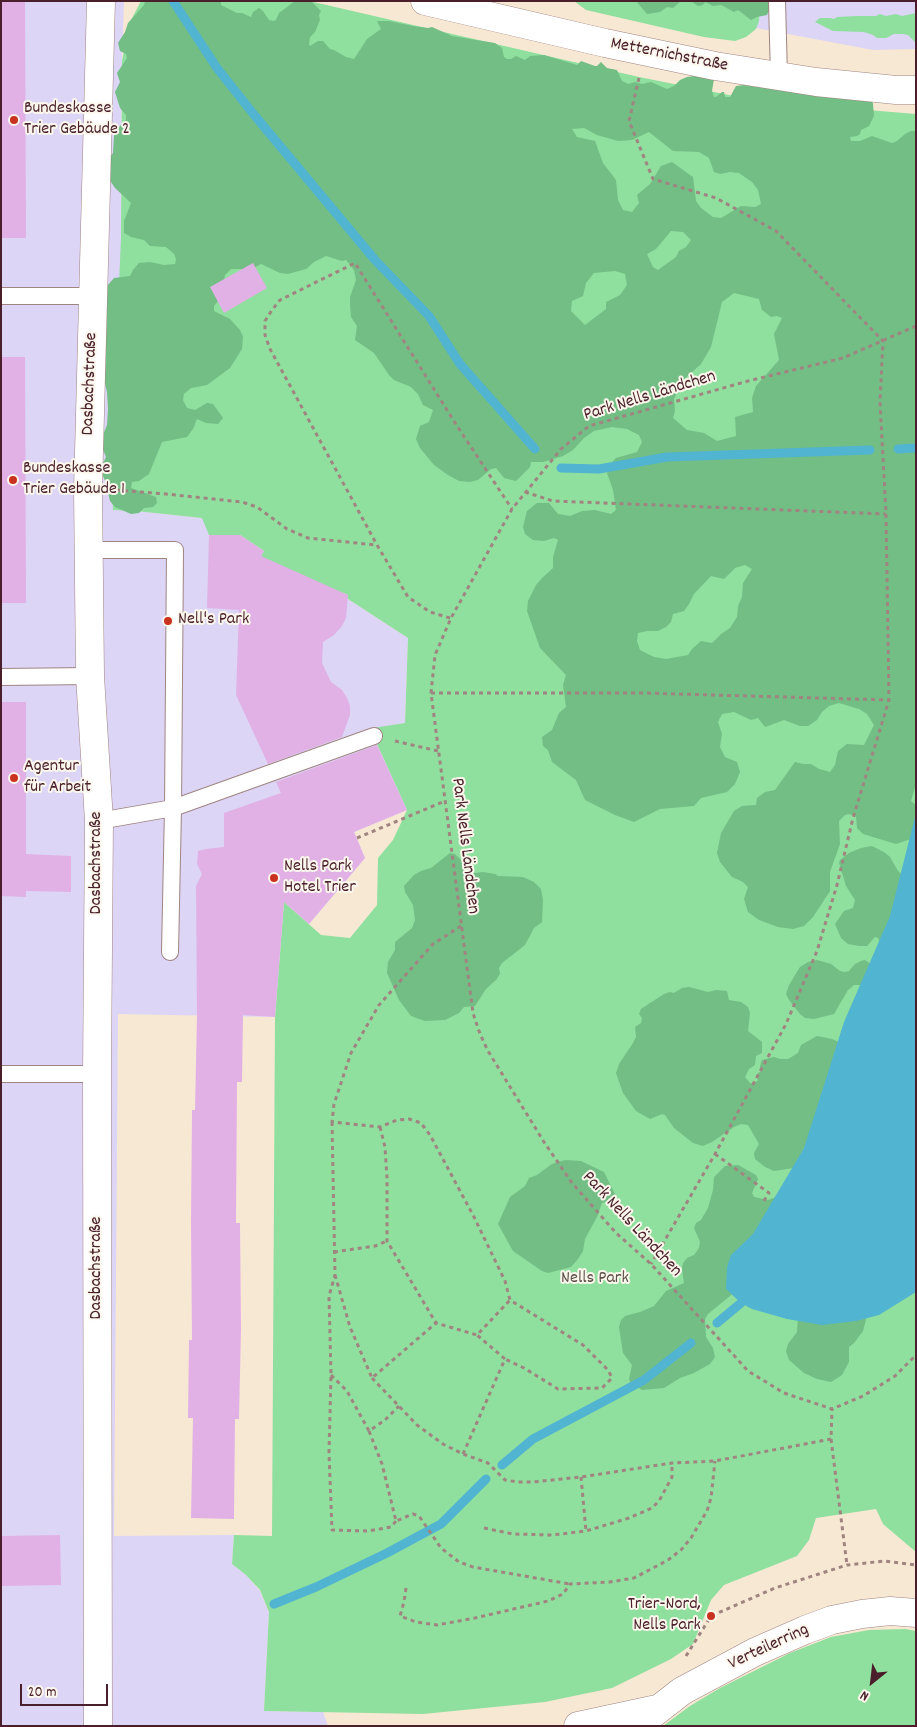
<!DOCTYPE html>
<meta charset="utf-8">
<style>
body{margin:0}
#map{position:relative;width:917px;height:1727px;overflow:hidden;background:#f7e8d4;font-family:Dekko,sans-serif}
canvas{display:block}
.frame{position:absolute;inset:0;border:2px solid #4a1f2b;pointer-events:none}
.north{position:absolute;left:847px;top:1657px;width:50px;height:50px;-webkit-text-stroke:4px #fbf7ec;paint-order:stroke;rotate:209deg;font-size:14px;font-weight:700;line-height:20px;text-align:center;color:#4a1f2b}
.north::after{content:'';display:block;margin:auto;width:18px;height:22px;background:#4a1f2b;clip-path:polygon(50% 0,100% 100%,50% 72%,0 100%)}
.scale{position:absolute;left:20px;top:1684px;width:88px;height:22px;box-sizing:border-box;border:2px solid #4a1f2b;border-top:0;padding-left:6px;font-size:15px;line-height:18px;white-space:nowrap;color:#4a1f2b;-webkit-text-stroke:4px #fbf7ec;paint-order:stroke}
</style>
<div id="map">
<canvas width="917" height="1727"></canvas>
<div class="frame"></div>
<div class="north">N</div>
<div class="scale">20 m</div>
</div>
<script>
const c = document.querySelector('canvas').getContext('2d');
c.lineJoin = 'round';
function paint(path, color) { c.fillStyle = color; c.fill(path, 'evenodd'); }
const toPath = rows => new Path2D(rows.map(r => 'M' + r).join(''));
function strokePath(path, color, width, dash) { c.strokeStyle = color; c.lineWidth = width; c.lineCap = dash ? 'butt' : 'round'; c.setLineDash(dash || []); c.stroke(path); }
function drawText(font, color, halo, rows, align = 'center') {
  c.font = font + ' Dekko,sans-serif'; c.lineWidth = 4; c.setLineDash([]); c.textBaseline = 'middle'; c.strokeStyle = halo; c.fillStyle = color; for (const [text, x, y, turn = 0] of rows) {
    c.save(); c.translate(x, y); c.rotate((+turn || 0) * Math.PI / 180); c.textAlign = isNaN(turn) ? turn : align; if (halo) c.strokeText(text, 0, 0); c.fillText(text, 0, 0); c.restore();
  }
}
paint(toPath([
 [1,1,124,1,122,61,121,237,136,511,202,518,240,535,264,551,346,594,348,599,408,638,405,723,373,729,377,744,407,810,354,832,365,858,309,924,284,902,275,1017,118,1014,114,1536,234,1535,232,1564,246,1575,260,1591,269,1612,264,1711,323,1712,328,1726,1,1726],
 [613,1,916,1,916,49,873,50]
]), '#dcd5f6');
paint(toPath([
 [141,1,309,1,639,77,759,101,916,114,916,1552,883,1524,876,1509,816,1518,809,1540,797,1556,724,1585,711,1600,693,1644,671,1659,612,1688,545,1702,423,1714,264,1711,269,1612,260,1590,246,1575,232,1564,234,1535,272,1536,275,1017,284,902,321,935,350,938,377,905,378,858,393,840,407,810,377,744,373,728,405,723,408,638,348,599,346,594,257,563,264,551,240,535,209,535,202,518,136,511,113,510,111,478,121,237,122,61,129,24],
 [574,1,760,1,759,21,756,29,746,37,735,41,704,37,586,10],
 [916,13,916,43,908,35,903,34,894,34,886,38,877,38,873,35,864,32,833,31,815,22,820,18,830,18,834,19,837,17,856,16,876,16,880,14,886,16,896,14,902,16],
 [905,1629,916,1631,916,1726,663,1726,690,1706,720,1688,790,1653,831,1637,869,1630]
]), '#8fdf9e');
paint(toPath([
 [145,1,221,1,221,5,237,13,242,13,251,17,253,12,259,8,263,11,269,20,273,21,276,20,279,13,295,1,311,1,321,11,319,15,320,20,315,32,310,37,309,44,310,46,318,41,323,41,330,49,334,50,346,57,354,59,367,39,381,29,377,21,389,21,413,26,428,28,432,27,452,36,495,43,502,48,504,57,507,59,511,59,516,56,525,60,530,56,544,55,577,65,581,61,595,66,597,66,601,62,607,68,617,70,622,81,628,84,635,82,642,84,651,82,667,89,674,86,680,80,687,77,694,76,714,79,712,91,714,97,716,97,722,92,724,92,725,97,730,97,736,86,744,85,817,95,821,97,827,97,835,95,871,96,873,104,874,116,869,126,861,130,860,134,857,136,850,137,851,141,860,141,872,136,892,143,897,141,905,134,911,131,916,131,916,784,911,801,916,805,916,837,914,838,896,844,863,834,857,828,856,817,849,814,845,815,839,821,840,844,830,872,830,891,813,917,804,926,793,929,778,927,759,920,748,912,744,899,748,887,743,882,732,877,720,862,717,853,721,833,734,811,742,806,756,805,757,798,765,792,775,790,795,762,803,764,811,764,819,769,830,772,835,765,838,751,847,744,864,745,874,725,867,714,859,709,839,703,829,706,822,712,817,720,808,726,800,726,784,720,765,727,758,718,751,720,734,712,722,714,718,722,722,734,720,747,725,757,737,762,740,772,735,784,727,792,701,798,694,806,660,809,634,822,615,815,585,800,576,780,552,762,548,750,543,746,542,737,552,730,559,713,566,707,563,685,566,675,540,648,527,611,528,601,536,585,542,578,553,568,553,557,558,540,554,538,544,541,533,540,525,534,523,527,527,511,537,503,549,503,558,514,570,516,582,511,595,510,611,514,616,510,613,490,607,473,613,461,616,458,637,452,642,442,639,435,627,429,612,427,594,431,584,438,573,450,563,456,543,462,531,462,530,467,516,481,504,478,496,468,491,469,478,480,470,482,459,481,448,475,434,465,420,448,416,439,420,426,429,422,433,410,423,405,418,394,411,387,394,380,389,375,374,353,355,340,357,326,351,317,350,304,350,297,356,280,354,270,346,260,342,261,326,256,314,262,306,269,288,274,280,273,261,264,252,269,231,269,225,275,220,299,214,306,214,311,230,319,240,330,243,337,242,349,230,368,207,385,191,388,184,394,183,400,187,408,195,410,207,403,213,404,223,418,218,424,206,423,197,419,193,429,187,437,162,442,149,474,139,481,132,482,131,488,156,497,157,503,153,507,144,508,139,513,131,514,115,507,110,501,106,483,100,469,106,457,100,442,107,425,108,409,107,392,103,375,107,286,114,278,130,276,133,270,139,263,150,262,164,265,175,264,176,259,174,254,166,247,150,246,144,240,131,237,124,233,124,221,131,203,115,188,109,179,108,159,113,153,114,136,117,129,126,120,126,115,120,108,115,92,120,82,117,73,127,58,126,54,120,51,118,43,125,32,128,23,144,5],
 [584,128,597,135,618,141,632,140,649,132,673,151,699,152,709,158,714,172,720,174,730,172,739,173,752,182,758,190,761,204,755,207,741,206,721,218,713,217,701,208,696,201,693,177,672,162,661,166,650,184,637,195,639,203,632,212,623,210,618,200,616,180,603,163,595,141,577,137,572,129],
 [671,231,683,232,691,240,686,247,679,251,676,257,658,270,653,267,647,254,656,249],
 [615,271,625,274,627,285,620,295,606,302,606,309,585,325,571,311,572,301,583,296,586,283,594,273],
 [734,293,759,299,762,310,771,317,777,316,782,318,774,334,779,360,756,386,752,398,753,412,735,417,736,436,717,441,704,433,687,430,673,418,675,411,674,399,682,381,701,364,711,347,722,302],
 [745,565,752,569,743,583,742,597,738,606,737,617,730,628,721,634,712,643,701,641,692,649,688,655,666,659,654,657,640,650,637,641,638,633,647,631,658,631,666,627,671,622,673,614,684,611,689,604,694,594,711,576,724,579,735,568],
 [636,1,681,1,673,8,667,7,660,12,647,14],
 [691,1,773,1,767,15,757,17,751,20,738,10,734,12,721,5,713,6,705,2,703,5,698,6],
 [872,846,884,852,890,857,898,871,904,876,881,945,878,938,875,937,867,946,859,946,848,944,841,938,835,924,844,911,853,908,855,900,846,886,839,863,840,860,849,853,861,848],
 [450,853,455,854,464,863,467,874,483,872,495,874,498,876,523,877,534,882,541,889,543,900,542,922,534,928,525,945,502,963,499,968,500,974,496,980,486,989,475,1006,464,1007,459,1013,445,1020,425,1021,411,1016,399,1000,387,973,388,962,395,950,395,942,412,928,415,920,413,905,405,892,404,886,414,875,421,871,431,868],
 [817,960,831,964,840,971,845,972,849,971,855,964,861,961,865,960,872,965,865,985,854,985,848,990,834,1014,814,1019,805,1018,800,1014,789,1000,786,994,789,985,800,967,808,962],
 [689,987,708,992,716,990,727,991,729,1000,741,1002,748,1007,750,1013,748,1031,762,1042,762,1053,756,1056,755,1065,749,1069,745,1077,750,1083,754,1084,758,1080,756,1075,761,1071,760,1066,762,1060,774,1057,780,1059,788,1059,798,1053,801,1045,817,1036,832,1039,841,1043,851,1053,794,1168,774,1171,765,1167,755,1159,754,1153,759,1144,748,1125,741,1124,734,1127,712,1142,703,1146,693,1143,674,1128,665,1115,662,1114,650,1119,636,1111,623,1093,616,1073,619,1064,633,1043,636,1037,635,1027,641,1023,642,1018,639,1014,641,1009,664,994,670,992,674,993,682,988],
 [565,1160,581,1161,604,1172,615,1194,612,1200,602,1203,597,1217,585,1239,583,1251,578,1259,571,1267,548,1273,542,1271,513,1251,498,1224,510,1197,525,1186,529,1178,537,1175,552,1164],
 [738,1165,756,1175,758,1179,752,1193,754,1197,768,1200,776,1197,736,1291,708,1314,705,1319,706,1337,713,1348,715,1357,710,1364,694,1373,680,1378,664,1388,642,1390,630,1382,629,1379,632,1365,623,1353,619,1327,621,1320,625,1316,640,1312,654,1306,666,1291,684,1283,682,1269,683,1263,687,1258,694,1255,699,1248,700,1242,694,1228,696,1223,701,1220,708,1208,713,1190,714,1177,725,1166],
 [868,1312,863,1331,854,1343,849,1347,849,1362,842,1375,831,1382,817,1379,804,1373,789,1360,786,1351,788,1344,797,1332,798,1315]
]), '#73be85');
paint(toPath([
 [916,813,916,1292,879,1315,856,1321,822,1325,787,1319,752,1309,741,1303,726,1289,727,1267,731,1255,753,1234,804,1148,844,1022,890,916]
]), '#51b4d0');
strokePath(toPath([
 [173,1,217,68,255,116,375,260,429,316,460,364,535,449],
 [898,449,916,448],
 [561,468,599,469,667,457,870,450],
 [717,1323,741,1303],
 [502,1465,533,1439,644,1380,691,1343],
 [274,1604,316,1587,387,1553,441,1524,486,1479]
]), '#51b4d0', 9);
paint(toPath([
 [1,1,25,1,26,238,1,238],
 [253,263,267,288,224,313,210,287],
 [1,357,25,357,26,603,1,603],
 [209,535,240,535,264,551,261,556,348,595,346,618,342,626,334,635,323,642,322,663,331,682,342,690,347,698,350,706,350,715,342,737,268,764,236,695,239,610,207,608],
 [1,702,26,702,26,854,71,856,71,892,26,891,26,897,1,896],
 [377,745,407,810,354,832,365,858,309,924,284,902,275,1017,243,1015,242,1082,237,1082,236,1223,240,1223,241,1328,239,1419,235,1419,234,1519,191,1518,193,1418,188,1418,189,1340,192,1340,191,1223,192,1110,195,1110,197,1014,196,886,202,874,197,864,198,851,206,849,224,847,224,813,281,793,276,782],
 [60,1535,61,1585,1,1586,1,1536]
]), '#e1b1e5');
const service = toPath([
 [777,1,779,76],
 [1,296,94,296],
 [88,550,175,550,173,808,99,821],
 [1,677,90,676],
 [170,952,173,808,374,736],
 [1,1074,97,1074]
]);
const minor = toPath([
 [425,1,605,43,715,66,816,82,896,90,916,90],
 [98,1726,97,1074,99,821,90,676,88,489,101,1]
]);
const secondary = toPath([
 [578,1726,657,1709],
 [637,1726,682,1691,755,1652,805,1630,832,1620,862,1614,890,1611,916,1613]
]);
strokePath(service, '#a08480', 18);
strokePath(minor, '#a08480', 29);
strokePath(secondary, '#a08480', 29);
strokePath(toPath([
 [639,78,629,121,653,179,716,198,776,231,883,341,880,402,886,514,889,700,853,818,837,885,817,951,786,1024,715,1154,651,1264],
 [916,326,843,358,748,381,589,426,561,449,512,509,451,618,435,655,431,693,473,1013,480,1034,488,1051,544,1142,572,1183,616,1233,651,1264,748,1371,784,1393,832,1409,863,1396,895,1376,916,1355],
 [116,490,166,494,242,502,257,507,287,529,308,538,376,545],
 [525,492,553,501,886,514],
 [450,618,430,612,408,597,377,545,270,349,265,335,265,321,272,310,280,300,355,263,457,426,512,509],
 [431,693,643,693,889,700],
 [395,741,438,751],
 [357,838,445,801],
 [461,926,433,944,379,1005,351,1053,334,1104,332,1122,380,1127,397,1120,409,1119,421,1123,430,1135,474,1217,505,1281,510,1300,583,1345,608,1370,612,1378,602,1388,558,1389,524,1368,505,1359],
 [332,1122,335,1275,329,1296,331,1375,329,1453,332,1530,368,1531,391,1527,396,1521],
 [380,1127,385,1147,387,1178,387,1241,436,1323,477,1335,510,1300],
 [715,1154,769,1193,763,1202],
 [334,1252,375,1246,387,1241],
 [335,1275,350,1327,372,1378,436,1323],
 [331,1375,347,1391,369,1431,385,1420,399,1406],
 [372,1378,417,1425,443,1444,463,1454,488,1463,505,1480,518,1482,533,1482,581,1477,672,1463,715,1461,831,1439,832,1409],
 [369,1431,382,1464,396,1521,413,1514,419,1516,441,1548,459,1562,473,1567,570,1584],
 [831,1439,847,1565],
 [463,1454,505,1359,477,1335],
 [581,1477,586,1531],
 [484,1528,513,1534,552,1535,586,1531,629,1518,652,1508,659,1501,672,1477,672,1463],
 [406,1588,404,1602,400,1616,416,1622,437,1625,475,1618,548,1601,563,1594,570,1584,610,1582,634,1578,668,1560,681,1550,691,1538,707,1511,711,1498,715,1461],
 [686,1656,711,1616,775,1588,847,1565,885,1561,916,1565]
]), '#a08480', 3, [4, 4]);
strokePath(service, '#fff', 16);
strokePath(minor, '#fff', 28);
strokePath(secondary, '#fff', 28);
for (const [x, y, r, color] of [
 [14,120,5,"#c8321e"],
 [13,480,5,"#c8321e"],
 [168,621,5,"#c8321e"],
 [14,778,5,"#c8321e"],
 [274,878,5,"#c8321e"],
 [711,1616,5,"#c8321e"]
]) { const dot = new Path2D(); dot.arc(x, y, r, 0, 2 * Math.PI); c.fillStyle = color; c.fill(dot); strokePath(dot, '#fbf7ec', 2); }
drawText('18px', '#4a1f2b', '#fbf7ec', [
 ["Metternichstraße",669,56,11],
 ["Dasbachstraße",91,384,-88],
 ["Park Nells Ländchen",650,397,-17],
 ["Park Nells Ländchen",464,846,83],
 ["Dasbachstraße",98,863,-90],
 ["Park Nells Ländchen",631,1225,47],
 ["Dasbachstraße",98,1268,-90],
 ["Verteilerring",769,1648,-25]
]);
drawText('18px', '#4a1f2b', '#fbf7ec', [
 ["Bundeskasse",24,110],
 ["Trier Gebäude 2",24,131],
 ["Bundeskasse",23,470],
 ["Trier Gebäude 1",23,491],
 ["Nell's Park",178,621],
 ["Agentur",24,768],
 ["für Arbeit",24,789],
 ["Nells Park",284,868],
 ["Hotel Trier",284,889],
 ["Trier-Nord,",701,1606,"right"],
 ["Nells Park",701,1627,"right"]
], 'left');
drawText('18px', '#5b4f48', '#fbf7ec', [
 ["Nells Park",595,1280]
]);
</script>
